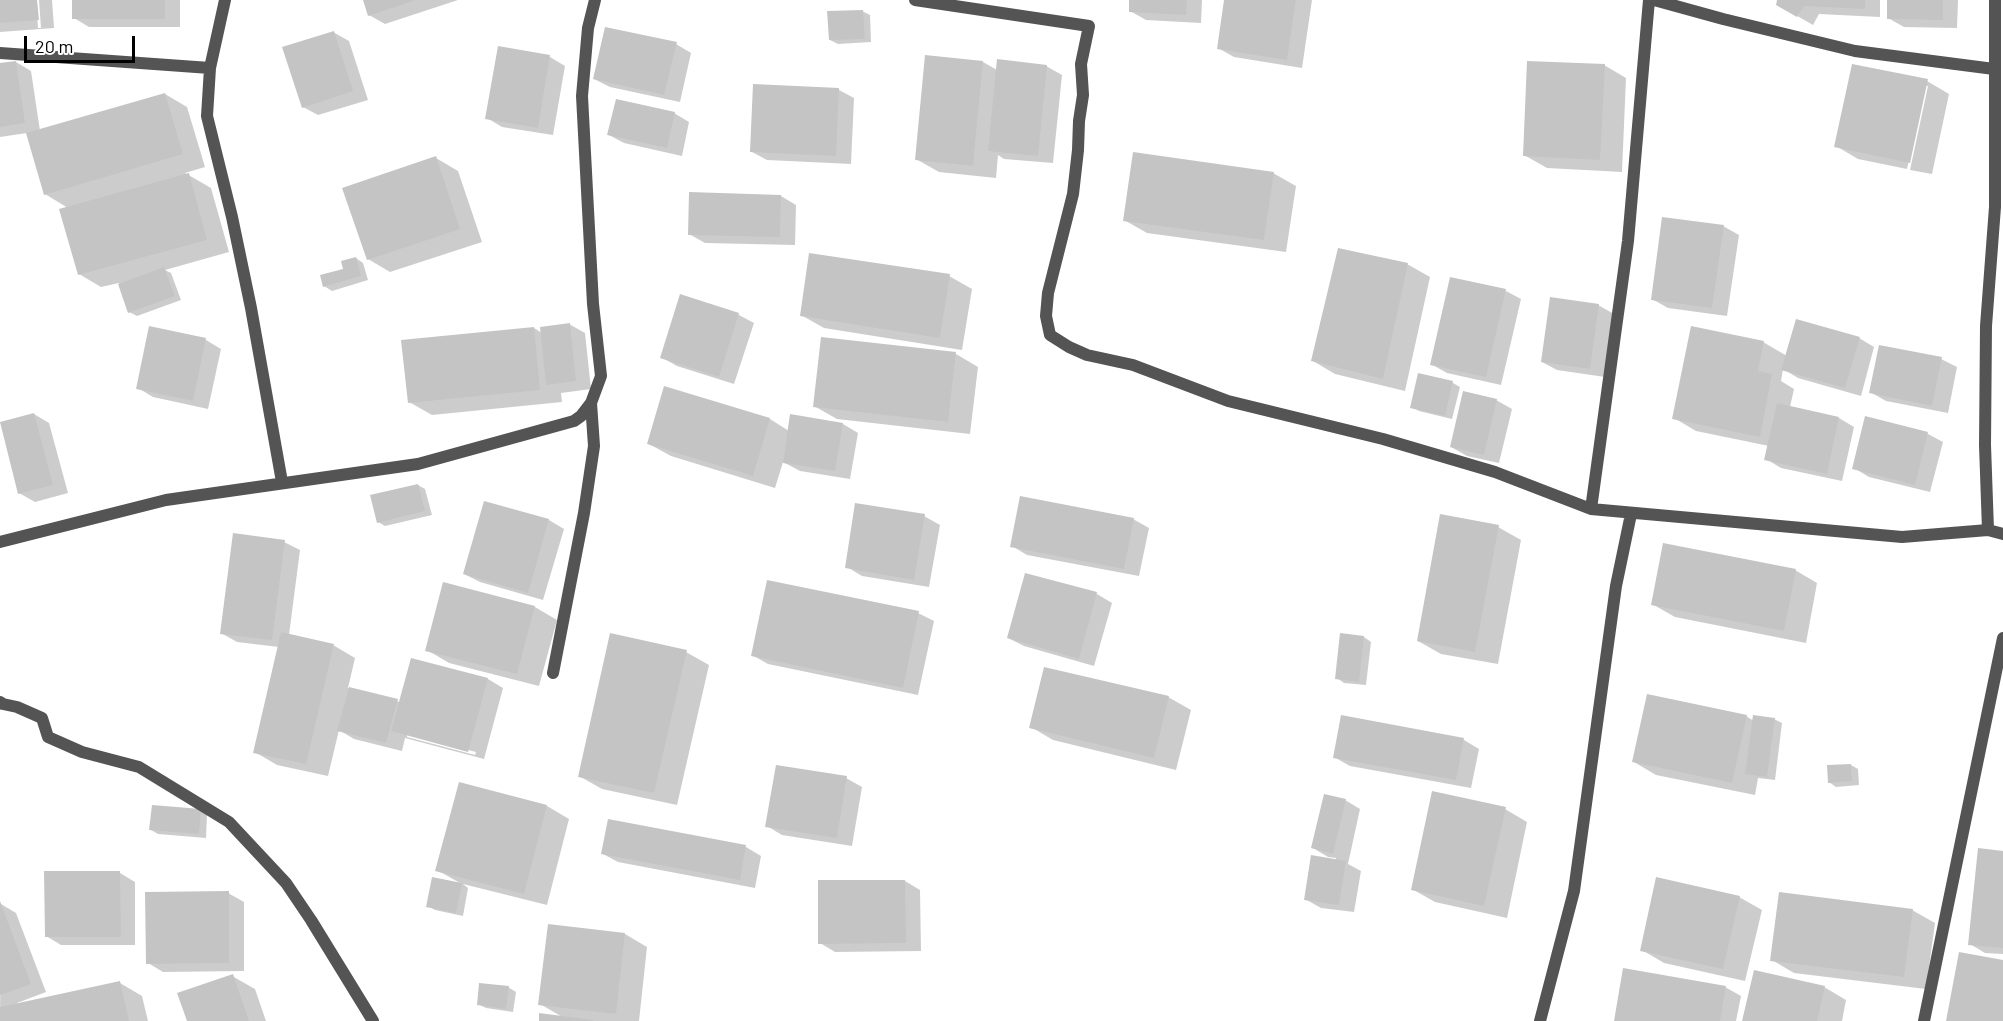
<!DOCTYPE html>
<style>
body{margin:0}
#map{position:relative;width:2003px;height:1021px;overflow:hidden;background:#fff;font-family:Barlow,sans-serif}
canvas{display:block}
.scale{position:absolute;left:24px;top:36px;width:111px;height:27px;box-sizing:border-box;border:3px solid #000;border-top:0;padding-left:8px;font-size:18px;line-height:21px;white-space:nowrap;color:#000;-webkit-text-stroke:4px #fff;paint-order:stroke}
</style>
<div id="map">
<canvas width="2003" height="1021"></canvas>
<div class="scale">20 m</div>
</div>
<script>
const c = document.querySelector('canvas').getContext('2d');
c.lineJoin = 'round';
function paint(path, color) { c.fillStyle = color; c.fill(path, 'evenodd'); }
const toPath = rows => new Path2D(rows.map(r => 'M' + r).join(''));
function strokePath(path, color, width, dash) { c.strokeStyle = color; c.lineWidth = width; c.lineCap = dash ? 'butt' : 'round'; c.setLineDash(dash || []); c.stroke(path); }
paint(toPath([
 [0,0,36,0,38,28,41,28,39,0,52,0,54,28,0,32],
 [74,0,180,0,180,27,89,27,74,18],
 [364,0,458,0,385,24,369,15],
 [1131,0,1202,0,1201,23,1146,20,1130,11],
 [1226,0,1312,0,1302,68,1234,57,1218,48],
 [1779,0,1880,0,1880,17,1819,14,1813,25,1778,5],
 [1889,0,1958,0,1957,28,1904,27,1888,18],
 [862,11,870,15,871,42,838,44,830,40],
 [333,32,349,41,368,100,318,115,303,107],
 [676,44,691,53,680,102,610,87,594,79],
 [499,48,550,57,565,66,553,135,502,127,487,118],
 [16,62,31,71,40,131,165,94,187,107,205,167,185,173,211,188,229,252,165,270,171,273,181,300,137,316,129,312,119,283,101,287,79,274,68,208,45,194,27,133,0,137,0,65],
 [983,62,997,70,1046,66,1062,75,1053,163,1004,159,998,155,996,178,939,172,916,159],
 [1604,65,1626,78,1622,172,1547,168,1524,155],
 [1927,81,1949,94,1932,174,1910,170,1928,86,1925,86,1907,169,1858,159,1836,146],
 [839,90,854,98,851,164,767,160,752,152],
 [674,113,689,122,682,156,624,143,609,135],
 [436,158,458,171,482,242,390,272,368,259],
 [1273,173,1296,186,1286,252,1147,233,1124,220],
 [781,196,796,205,795,245,705,243,689,234],
 [1723,226,1739,235,1727,316,1668,308,1652,299],
 [356,258,363,263,368,280,332,291,324,286,345,270],
 [1407,264,1430,277,1405,391,1335,374,1313,361],
 [949,276,972,289,962,350,824,328,801,315],
 [1506,291,1521,299,1501,385,1447,373,1431,364],
 [681,296,739,315,754,323,734,384,677,366,661,357],
 [1598,305,1614,314,1605,377,1557,370,1542,362],
 [569,324,585,333,591,389,561,393,562,402,432,415,409,402,534,328,542,333],
 [150,328,206,340,221,349,208,409,153,397,138,388],
 [1859,338,1874,347,1861,396,1798,378,1783,369,1781,381,1794,389,1790,407,1839,418,1854,427,1842,481,1781,468,1766,459,1769,446,1696,431,1674,418,1763,342,1787,356],
 [956,354,978,367,970,434,837,419,814,406],
 [1941,359,1957,367,1948,413,1886,401,1870,392],
 [1419,375,1453,383,1460,387,1452,419,1419,411,1412,407],
 [665,388,770,419,789,431,843,424,858,433,850,479,800,471,783,462,775,488,671,456,649,444],
 [1496,400,1512,409,1499,463,1467,456,1451,447],
 [34,414,49,423,68,493,35,502,19,493],
 [1866,418,1928,434,1943,442,1930,492,1869,477,1854,468],
 [418,485,425,489,432,515,385,526,378,522],
 [924,516,940,525,929,587,862,576,847,567],
 [1133,519,1149,528,1139,576,1027,555,1012,546],
 [549,520,564,529,543,600,480,582,464,574],
 [1498,527,1521,540,1498,664,1441,654,1418,641],
 [284,542,300,550,289,635,333,645,355,658,348,688,400,702,412,659,488,679,503,688,484,759,405,738,402,751,354,739,339,730,328,776,277,765,255,752,279,647,237,642,221,633],
 [407,734,476,752,475,755,407,737],
 [1795,570,1817,583,1806,643,1675,617,1652,604],
 [1026,575,1097,594,1112,603,1094,666,1024,646,1008,638],
 [535,607,557,620,539,686,449,663,427,650],
 [918,613,934,621,918,695,768,664,752,655],
 [1364,637,1371,642,1366,685,1344,683,1337,678],
 [686,652,709,665,677,805,602,789,579,776],
 [1168,697,1191,710,1176,770,1053,740,1031,727],
 [1746,716,1754,721,1774,719,1782,723,1775,780,1758,778,1755,795,1656,775,1634,762],
 [1342,717,1464,740,1479,749,1471,788,1350,766,1334,757],
 [1851,765,1858,769,1859,785,1836,787,1829,782],
 [846,778,862,787,852,846,782,835,767,826],
 [1345,800,1360,809,1348,864,1361,871,1354,912,1321,908,1305,899,1335,861,1336,858,1328,857,1313,848],
 [547,806,569,819,547,905,463,884,468,888,463,916,435,910,428,906,460,883,437,870],
 [1505,809,1527,822,1507,918,1435,902,1412,889],
 [200,810,207,814,206,838,158,834,151,830],
 [746,847,761,856,755,888,618,862,603,854],
 [2003,852,2003,954,1985,953,1970,944],
 [46,872,120,873,135,882,135,945,61,945,46,936],
 [905,881,920,890,921,951,835,952,820,943],
 [228,893,244,902,244,971,163,972,148,963],
 [1739,897,1762,910,1745,981,1664,963,1642,950],
 [1,904,16,913,46,992,17,1003,17,1005,120,983,142,996,148,1021,0,1021],
 [1912,910,1935,923,1926,989,1794,973,1772,960],
 [625,934,647,947,639,1021,540,1021,564,1018,540,1004],
 [232,976,255,989,266,1021,188,1021],
 [508,987,516,992,513,1012,486,1008,478,1004],
 [1725,987,1741,996,1736,1021,1616,1021],
 [1824,987,1846,1000,1842,1021,1744,1021]
]), '#0003');
paint(toPath([
 [0,0,37,0,39,20,0,23],
 [72,0,165,0,165,19,72,19],
 [363,0,416,0,368,16],
 [1129,0,1187,0,1186,15,1129,12],
 [1224,0,1296,0,1287,60,1217,49],
 [1777,0,1865,0,1865,9,1804,6,1797,17,1776,5],
 [1887,0,1943,0,1943,20,1887,19],
 [863,10,865,39,829,40,827,11],
 [605,27,677,42,664,95,593,79],
 [334,31,353,91,302,108,282,47],
 [498,46,550,55,538,128,485,119],
 [925,55,983,61,973,166,915,160],
 [997,59,1047,65,1038,156,988,151],
 [16,61,25,123,0,127,0,63],
 [1527,61,1605,64,1600,160,1523,156],
 [1852,64,1928,79,1910,163,1834,147],
 [753,84,839,88,836,156,750,152],
 [165,93,183,154,44,195,26,133],
 [616,99,675,112,667,148,607,135],
 [1133,152,1274,172,1264,240,1123,221],
 [436,156,460,229,367,260,342,188],
 [189,173,207,240,78,275,59,209],
 [689,192,781,195,780,237,688,235],
 [1662,217,1724,225,1712,308,1651,300],
 [1338,248,1408,263,1383,379,1311,361],
 [809,253,950,274,940,338,800,316],
 [356,257,361,276,323,287,320,275,343,269,341,261],
 [164,267,175,296,128,313,118,284],
 [1450,277,1506,289,1486,377,1430,365],
 [680,294,739,313,719,377,660,358],
 [1550,297,1599,304,1590,369,1541,362],
 [1796,319,1860,337,1845,388,1781,370],
 [570,323,576,381,546,385,540,327],
 [149,326,206,338,193,401,136,389],
 [1691,326,1764,341,1758,371,1772,374,1760,437,1672,419],
 [534,327,540,390,408,403,401,340],
 [821,337,956,352,948,422,813,407],
 [1879,345,1942,357,1932,406,1869,393],
 [1418,373,1453,381,1445,416,1410,408],
 [664,386,770,418,753,476,647,444],
 [1463,391,1497,399,1484,455,1450,447],
 [1777,403,1839,417,1827,474,1764,460],
 [34,413,53,485,18,494,0,422],
 [790,414,843,423,835,471,783,463],
 [1865,416,1928,432,1915,485,1852,469],
 [418,484,425,511,377,523,370,495],
 [1020,496,1134,518,1124,569,1010,547],
 [484,501,549,519,528,593,463,574],
 [855,503,925,514,914,580,845,568],
 [1440,514,1499,525,1475,652,1417,641],
 [233,533,285,540,272,640,220,634],
 [1663,543,1796,569,1784,631,1651,605],
 [1025,573,1097,592,1079,659,1007,638],
 [767,580,919,611,903,688,751,656],
 [443,582,535,606,517,674,425,651],
 [281,632,334,644,306,764,253,753],
 [610,633,687,650,654,793,578,777],
 [1340,633,1364,636,1359,682,1335,679],
 [411,658,488,678,468,752,391,731],
 [1044,667,1169,696,1154,758,1029,728],
 [349,687,398,699,386,743,337,731],
 [1647,694,1747,715,1732,783,1632,762],
 [1341,715,1464,738,1456,780,1333,758],
 [1753,715,1775,718,1767,777,1745,774],
 [1851,764,1852,781,1828,783,1827,765],
 [776,765,847,776,837,838,765,827],
 [459,782,547,805,524,894,435,871],
 [1432,791,1506,807,1484,906,1411,890],
 [1324,794,1346,799,1333,854,1311,848],
 [152,805,201,809,199,834,149,830],
 [608,819,746,845,740,880,601,854],
 [1978,848,2003,851,2003,948,1968,945],
 [1311,855,1346,861,1339,905,1304,900],
 [44,871,120,871,121,937,45,937],
 [432,877,462,883,456,913,426,907],
 [1656,877,1740,896,1723,969,1640,951],
 [818,880,905,880,906,943,818,944],
 [229,891,229,963,146,964,145,892],
 [1779,892,1913,909,1904,977,1770,961],
 [0,901,31,984,0,995],
 [548,924,625,933,616,1014,538,1005],
 [1959,952,2003,960,2003,1021,1946,1021],
 [1623,968,1726,986,1720,1021,1614,1021],
 [1754,970,1825,986,1817,1021,1742,1021],
 [233,974,249,1021,187,1021,177,993],
 [120,981,129,1021,0,1021,0,1007],
 [479,983,509,986,506,1009,477,1005],
 [539,1013,593,1020,593,1021,539,1021]
]), '#c4c4c4');
strokePath(toPath([
 [225,0,210,68,207,116,232,217,251,308,282,482],
 [915,0,1089,26,1081,64,1083,95,1079,121,1078,150,1073,194,1048,293,1046,316,1050,335,1069,347,1087,355,1133,365,1228,401,1383,439,1495,472,1591,509,1902,537,1988,530,2003,534],
 [1654,0,1723,19,1855,51,1994,69],
 [0,53,210,68],
 [1591,509,1628,241,1649,0],
 [1988,530,1985,445,1986,326,1995,207,1995,0],
 [0,542,166,500,418,464,574,421,581,416,591,403,601,376,593,304,582,96,588,28,595,0],
 [553,673,584,513,594,446,591,403],
 [0,702,3,704,17,707,42,718,48,737,82,752,139,767,229,822,286,883,311,920,373,1021],
 [1540,1021,1574,891,1616,586,1631,514],
 [1924,1021,2003,638]
]), '#545454', 12);
</script>
